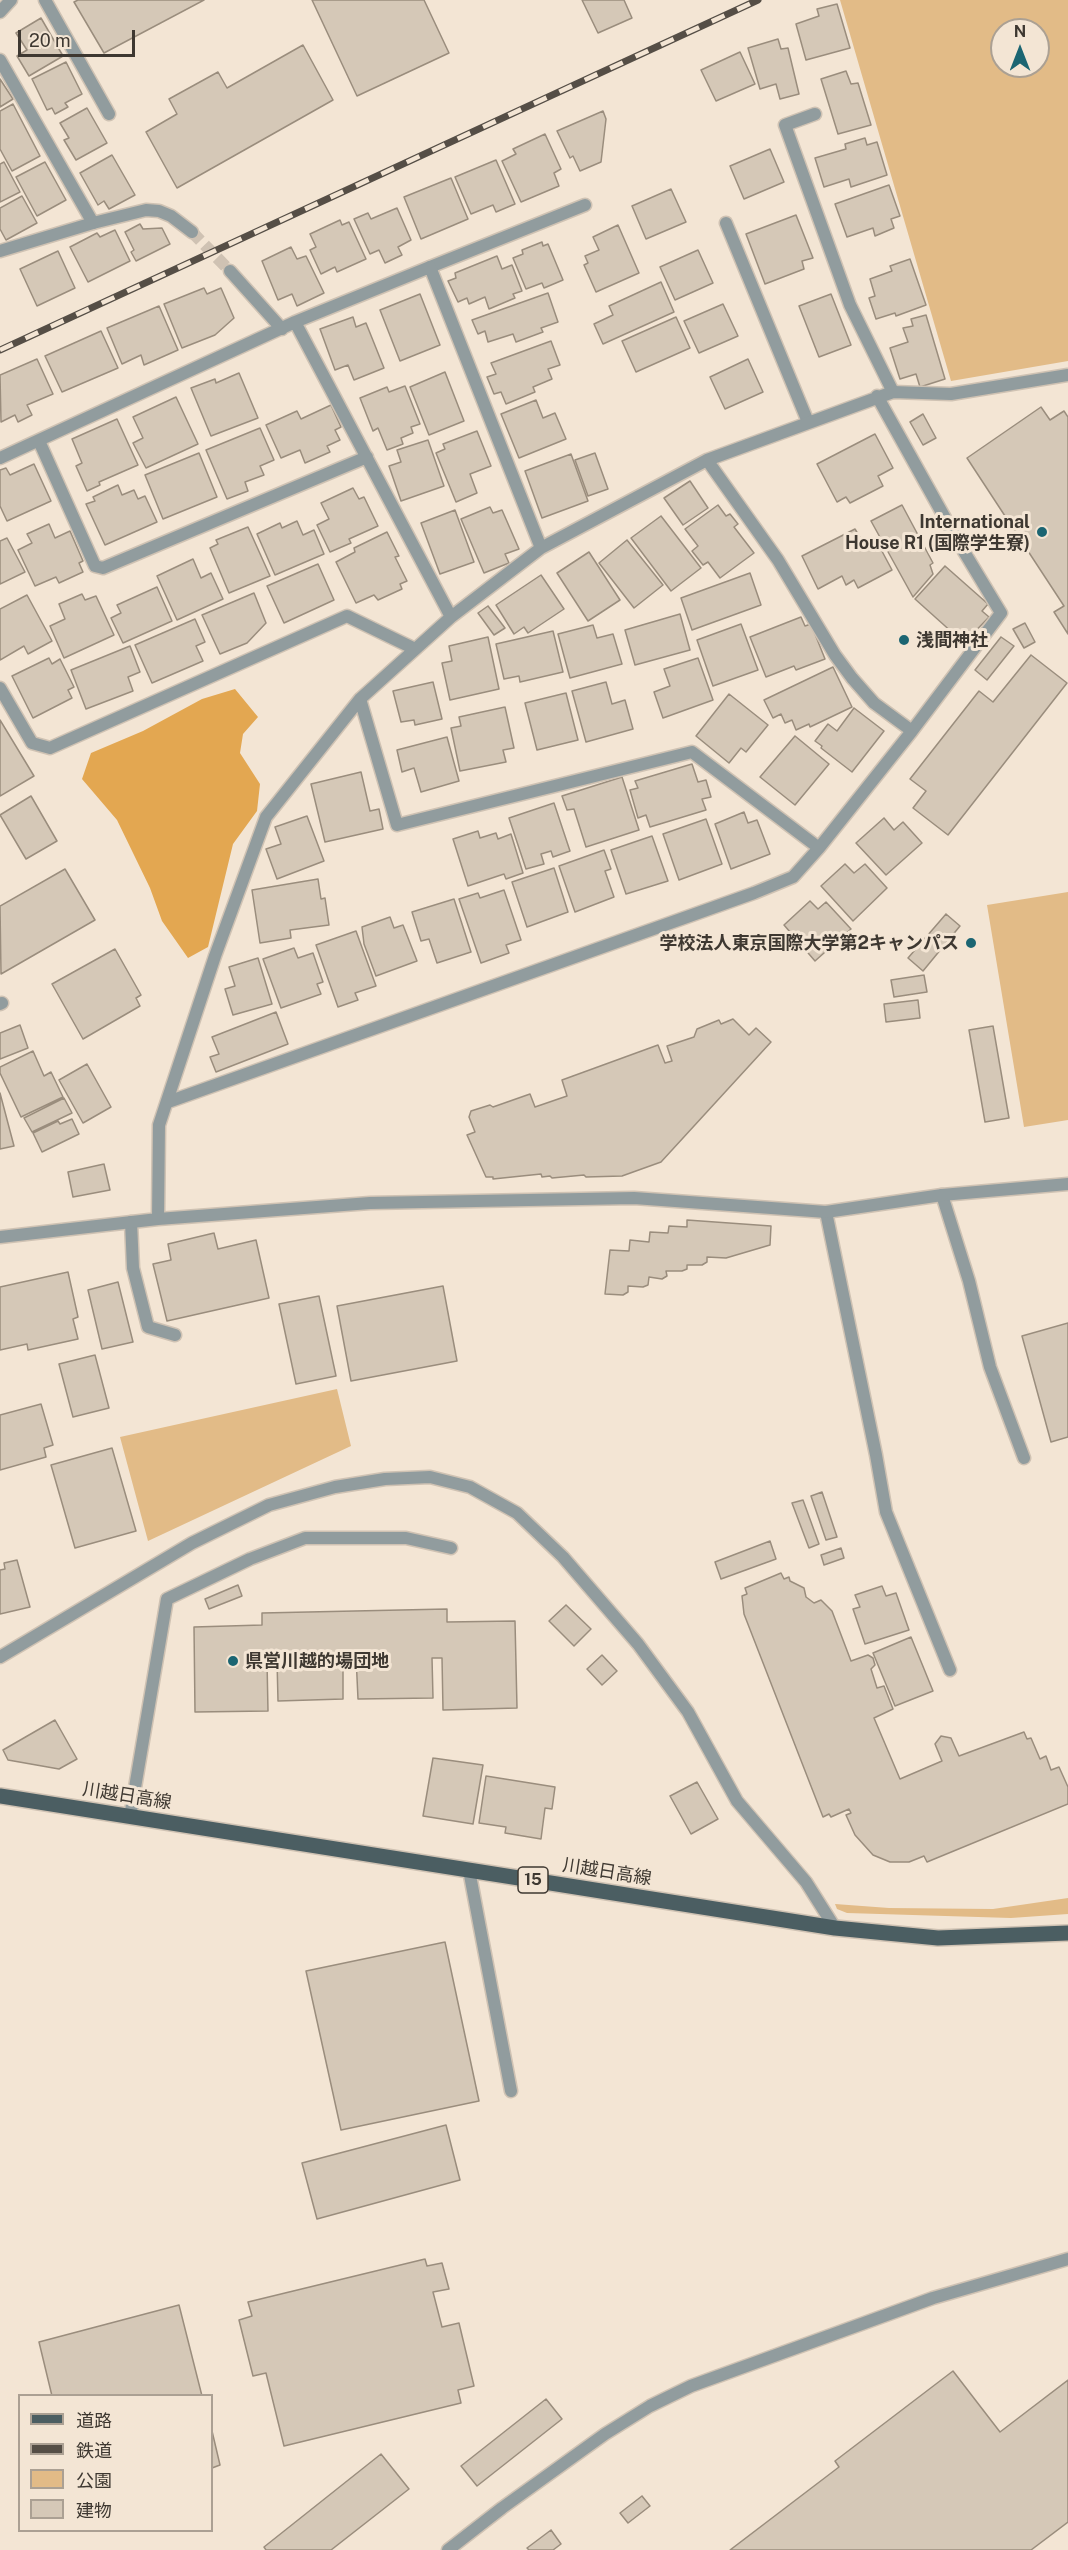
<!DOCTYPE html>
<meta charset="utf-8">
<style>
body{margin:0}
#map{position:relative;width:1068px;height:2550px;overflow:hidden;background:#f3e5d4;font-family:"Public Sans","Noto Sans JP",sans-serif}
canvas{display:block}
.legend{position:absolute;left:18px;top:2394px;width:195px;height:138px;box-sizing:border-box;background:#f3e5d4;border:2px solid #aba093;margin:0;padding:8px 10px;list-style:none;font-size:18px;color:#3e3831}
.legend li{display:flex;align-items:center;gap:12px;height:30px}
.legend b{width:30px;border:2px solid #aba093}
.north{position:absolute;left:990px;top:18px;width:60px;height:60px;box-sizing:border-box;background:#f3e5d4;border:2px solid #aba093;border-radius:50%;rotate:0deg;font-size:16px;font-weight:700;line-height:24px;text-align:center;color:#3e3831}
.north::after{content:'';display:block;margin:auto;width:21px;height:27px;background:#1b6572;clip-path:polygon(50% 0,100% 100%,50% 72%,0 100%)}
.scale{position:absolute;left:18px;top:30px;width:117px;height:27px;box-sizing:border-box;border:3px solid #3e3831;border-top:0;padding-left:8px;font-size:18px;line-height:21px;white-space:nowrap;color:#3e3831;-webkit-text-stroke:4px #f3e5d4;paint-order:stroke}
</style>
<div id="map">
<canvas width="1068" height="2550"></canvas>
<ul class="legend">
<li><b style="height:8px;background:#4b5e62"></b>道路</li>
<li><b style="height:8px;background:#554e46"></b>鉄道</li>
<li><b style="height:16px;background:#e2bb87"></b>公園</li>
<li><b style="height:16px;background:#d5c8b7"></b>建物</li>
</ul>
<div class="north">N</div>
<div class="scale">20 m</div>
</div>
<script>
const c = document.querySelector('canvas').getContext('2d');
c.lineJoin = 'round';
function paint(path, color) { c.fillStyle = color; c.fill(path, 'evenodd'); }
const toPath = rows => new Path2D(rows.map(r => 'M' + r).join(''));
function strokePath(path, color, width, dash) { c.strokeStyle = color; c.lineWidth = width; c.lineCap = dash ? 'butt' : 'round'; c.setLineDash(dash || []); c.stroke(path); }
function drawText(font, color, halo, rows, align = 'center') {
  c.font = font + ' "Public Sans","Noto Sans JP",sans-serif'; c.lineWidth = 6; c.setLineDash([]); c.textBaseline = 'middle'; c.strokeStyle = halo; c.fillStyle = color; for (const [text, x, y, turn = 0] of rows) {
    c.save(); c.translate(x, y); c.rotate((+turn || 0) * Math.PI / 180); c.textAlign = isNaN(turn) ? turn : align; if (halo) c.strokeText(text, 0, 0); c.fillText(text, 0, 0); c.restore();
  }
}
paint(toPath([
 [840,0,1068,0,1068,361,951,381],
 [1002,30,1038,30,1038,66,1002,66],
 [1068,892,1068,1120,1024,1127,987,905],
 [337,1389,351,1446,148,1541,120,1437],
 [1068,1898,1068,1914,1011,1918,847,1913,837,1909,835,1904,889,1908,993,1909]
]), '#e2bb87');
paint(toPath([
 [235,689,258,717,243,734,240,753,260,784,257,811,233,844,208,947,188,958,162,921,150,888,117,820,82,779,91,753,143,731,202,699]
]), '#e3a751');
const building = toPath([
 [78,0,204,0,104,53,74,2,78,0],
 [312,0,424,0,449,53,357,96,312,0],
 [582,0,624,0,632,18,598,33,582,0],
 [837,4,850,48,806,60,796,24,819,16,817,9,837,4],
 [41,18,63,56,29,76,17,56,27,50,16,33,41,18],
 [778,39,781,49,788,48,799,94,780,99,776,84,760,89,748,48,778,39],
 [303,45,333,100,177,188,146,132,177,114,169,99,218,72,227,88,303,45],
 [740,52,755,84,716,101,701,70,740,52],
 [66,62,82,94,65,103,68,107,55,114,52,108,47,110,32,79,66,62],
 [846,71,851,84,858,83,871,125,838,134,821,79,846,71],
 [0,79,13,99,0,107,0,79],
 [13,104,40,156,12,171,0,149,0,111,13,104],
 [87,108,107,143,76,160,64,140,69,138,60,123,87,108],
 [603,111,606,119,601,162,580,171,573,156,570,158,557,131,603,111],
 [545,134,561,169,554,173,559,186,521,202,502,161,516,154,513,149,545,134],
 [865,138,867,145,877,142,887,175,851,187,849,179,824,187,815,158,846,149,845,144,865,138],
 [770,149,784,182,744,199,730,166,770,149],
 [112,155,135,195,109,209,104,201,98,205,80,173,112,155],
 [496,160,515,204,496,212,493,205,471,214,455,177,496,160],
 [4,162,20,192,0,202,0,164,4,162],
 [45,162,66,200,37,216,16,177,45,162],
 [451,178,468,219,421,239,404,197,451,178],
 [889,185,900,216,891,219,894,228,875,236,873,228,847,237,835,204,889,185],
 [671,189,686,222,646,239,632,206,671,189],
 [22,196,37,223,6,240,0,229,0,208,22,196],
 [397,208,411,240,398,247,402,255,385,263,379,250,370,254,354,219,368,213,371,219,397,208],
 [796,215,813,258,802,261,804,269,765,284,746,234,796,215],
 [340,220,342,225,349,222,366,259,337,272,335,267,321,274,310,250,316,247,310,234,340,220],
 [140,224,143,229,162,228,170,244,136,261,131,252,134,250,125,232,140,224],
 [618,225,639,273,596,292,584,265,588,263,585,256,599,250,593,237,618,225],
 [115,230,130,261,88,282,70,247,97,233,100,237,115,230],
 [542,242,543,246,548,244,563,280,544,288,542,283,526,289,513,258,523,254,522,250,542,242],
 [291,247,297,259,306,256,324,293,297,306,292,294,278,300,262,261,291,247],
 [698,250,713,283,675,300,660,267,698,250],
 [58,251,75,288,37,306,20,269,58,251],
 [497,256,502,269,512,265,522,291,513,294,515,298,489,309,485,297,469,304,467,298,458,302,448,281,456,278,455,273,497,256],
 [910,259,926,305,896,316,895,313,876,319,869,298,875,296,870,279,892,271,890,266,910,259],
 [661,282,674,312,603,344,594,324,613,315,609,306,661,282],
 [204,288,207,294,221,288,234,318,215,335,182,348,164,304,204,288],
 [548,293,558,322,541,328,543,332,516,342,513,334,488,342,485,331,478,334,472,320,548,293],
 [420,294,440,345,400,361,380,310,420,294],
 [831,294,851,345,819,357,799,306,831,294],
 [723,304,738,336,699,353,684,321,723,304],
 [159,306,178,350,144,365,141,355,122,364,107,328,159,306],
 [926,315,945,379,920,387,916,374,900,379,890,348,908,342,903,328,913,326,911,319,926,315],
 [353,317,356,327,366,323,384,368,354,380,348,365,335,370,320,329,353,317],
 [676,317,690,348,636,372,622,341,676,317],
 [101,331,118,368,62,392,45,356,101,331],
 [551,341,560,365,548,369,552,379,533,387,535,392,506,404,501,392,494,394,487,377,496,374,491,363,551,341],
 [37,359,53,394,27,405,32,415,18,422,15,415,1,422,0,375,37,359],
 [748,359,763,392,725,409,710,377,748,359],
 [445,372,464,421,429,435,410,387,445,372],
 [239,373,258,418,211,436,191,388,215,379,216,383,239,373],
 [405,386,420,424,411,427,413,433,401,438,403,444,387,450,378,428,373,431,360,398,387,387,389,392,405,386],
 [176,397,198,444,146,468,133,443,143,438,133,417,176,397],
 [536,400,543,418,555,413,566,439,519,458,501,414,536,400],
 [331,405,341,427,335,430,340,440,327,446,330,452,305,463,300,450,281,458,266,425,297,411,301,419,331,405],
 [1041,407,1050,420,1064,411,1068,417,1068,634,1054,612,1064,606,967,458,1041,407],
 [923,414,936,438,923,445,910,422,923,414],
 [117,419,138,465,99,482,100,485,87,491,76,466,82,463,72,439,117,419],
 [260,428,274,460,260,466,264,475,245,482,248,491,227,499,206,450,260,428],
 [477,431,491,466,470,474,477,493,456,502,436,453,445,449,443,444,477,431],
 [875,434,893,468,878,476,883,486,850,503,846,497,837,502,817,464,875,434],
 [428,440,444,486,401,501,389,466,401,462,397,450,428,440],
 [199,453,217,497,163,519,145,475,199,453],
 [595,453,608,489,588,496,575,460,595,453],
 [571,454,588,501,542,518,525,471,571,454],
 [34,464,51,501,7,521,0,506,0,470,6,468,10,475,34,464],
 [690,481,708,508,683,525,664,498,690,481],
 [118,485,122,495,134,490,138,499,145,496,157,522,105,545,86,504,95,501,93,497,118,485],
 [353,488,359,499,364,497,378,526,349,539,351,543,330,552,317,525,329,519,321,503,353,488],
 [718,505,726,516,730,514,738,524,734,527,754,553,720,578,708,562,703,565,692,551,698,546,685,529,718,505],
 [902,505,933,563,930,565,933,574,913,597,871,521,902,505],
 [490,507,493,513,502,510,519,549,505,554,509,563,484,573,461,519,490,507],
 [455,510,474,562,440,574,421,523,455,510],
 [661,516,701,568,671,591,631,538,661,516],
 [297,521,303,535,314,530,324,554,275,575,257,534,280,523,282,528,297,521],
 [49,524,55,538,70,531,83,561,79,563,83,572,59,583,56,577,35,586,18,550,32,543,27,534,49,524],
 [248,527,270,576,229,593,210,548,218,544,216,540,248,527],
 [855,529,865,546,876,540,892,570,858,588,854,580,846,585,842,576,818,589,802,556,855,529],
 [387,532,399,556,395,557,407,581,400,584,402,589,378,600,374,595,356,603,336,562,355,552,354,548,387,532],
 [7,538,25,572,0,584,0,541,7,538],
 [627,540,663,585,634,608,599,563,627,540],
 [589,552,620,600,588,621,557,573,589,552],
 [193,559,201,578,211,573,223,599,177,620,157,576,193,559],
 [318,564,334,600,284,623,267,586,318,564],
 [945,566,988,604,982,611,989,617,964,643,915,599,945,566],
 [750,573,761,605,692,630,681,598,750,573],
 [541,575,564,609,528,633,524,627,514,634,496,605,541,575],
 [157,587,172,621,123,643,111,618,121,613,117,605,157,587],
 [254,593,266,623,247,643,220,654,202,615,254,593],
 [82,594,85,600,96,596,114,635,64,658,50,626,65,619,59,604,82,594],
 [27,595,52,641,28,654,24,646,0,660,0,609,27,595],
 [488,606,505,628,494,635,478,613,488,606],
 [680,614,690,650,635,665,625,630,680,614],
 [801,617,805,626,811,624,825,659,796,670,794,666,766,677,750,637,801,617],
 [195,619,205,642,196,646,203,661,152,683,135,645,195,619],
 [1025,623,1035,642,1024,648,1013,629,1025,623],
 [741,624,758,670,713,686,697,640,741,624],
 [593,625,597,638,613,634,622,664,570,678,558,634,593,625],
 [553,631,563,672,520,682,519,676,504,679,496,644,553,631],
 [488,637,499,689,450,700,442,663,452,661,449,646,488,637],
 [1001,637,1014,646,987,680,975,670,1001,637],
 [130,646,140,672,128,677,133,691,86,709,71,670,130,646],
 [1031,655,1067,683,948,835,913,808,926,791,910,779,979,691,993,702,1031,655],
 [49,658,52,664,60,659,74,687,68,690,72,698,33,718,12,676,49,658],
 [698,658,713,700,663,718,654,692,670,686,664,669,698,658],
 [833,667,852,707,810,727,809,724,796,730,792,720,785,723,781,714,773,718,764,700,833,667],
 [433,682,442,719,415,725,414,720,401,722,393,691,433,682],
 [606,682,612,704,625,700,633,729,586,742,572,691,606,682],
 [566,693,578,740,537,750,525,703,566,693],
 [729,694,768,725,746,752,741,748,729,763,696,736,729,694],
 [505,707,514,748,503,750,506,762,460,771,451,728,461,726,459,717,505,707],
 [854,708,884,731,852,772,821,748,822,746,815,741,828,724,837,731,854,708],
 [0,720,34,776,0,796,0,720],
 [795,736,829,764,795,805,760,777,795,736],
 [447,737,459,781,421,792,414,768,402,772,397,750,447,737],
 [692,764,698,782,706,780,711,797,702,799,706,810,650,827,646,815,638,818,630,790,638,788,635,781,692,764],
 [361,772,370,811,379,809,383,829,325,842,311,784,361,772],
 [622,777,639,830,586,847,574,809,567,810,562,796,622,777],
 [31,796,57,841,26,859,0,815,31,796],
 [554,803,570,851,553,857,551,851,541,854,544,864,526,869,509,818,554,803],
 [744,812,748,823,757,820,770,854,731,869,715,824,744,812],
 [307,816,324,861,277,879,266,849,281,844,275,827,307,816],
 [884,818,894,830,903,822,922,843,886,875,856,843,884,818],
 [706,819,722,864,679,880,663,834,706,819],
 [478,831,480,838,496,833,498,839,511,834,523,873,506,879,504,874,468,886,453,839,478,831],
 [652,836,668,881,626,894,611,850,652,836],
 [604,850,611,869,605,871,614,897,575,912,559,866,604,850],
 [845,864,854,873,865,864,887,888,853,921,821,886,845,864],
 [554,868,568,912,527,927,512,882,554,868],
 [65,869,95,920,1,974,0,906,65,869],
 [318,879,321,899,325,898,329,925,290,930,291,938,260,943,252,890,318,879],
 [504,890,521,940,506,945,509,953,481,963,459,899,478,893,480,898,504,890],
 [454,899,471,952,437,963,429,939,421,941,412,912,454,899],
 [810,901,818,909,826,902,851,929,815,961,784,925,810,901],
 [946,914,960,926,923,971,908,958,946,914],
 [390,917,394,928,403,925,417,961,376,976,364,944,362,927,390,917],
 [356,931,376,986,355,993,358,1000,338,1007,316,945,356,931],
 [294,948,298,958,313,953,323,982,317,984,321,994,281,1008,263,959,294,948],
 [115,949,141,995,136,998,140,1006,83,1039,52,984,115,949],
 [258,958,272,1004,233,1015,225,989,235,986,229,967,258,958],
 [924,975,927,992,894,997,891,980,924,975],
 [918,1000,920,1018,886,1022,884,1004,918,1000],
 [276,1012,288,1044,216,1072,210,1057,219,1054,212,1037,276,1012],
 [733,1019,749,1035,756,1028,771,1042,661,1162,622,1176,586,1177,584,1175,552,1178,550,1176,542,1177,541,1174,493,1179,493,1177,486,1177,467,1135,475,1132,469,1117,471,1111,490,1105,493,1107,530,1094,535,1107,567,1096,562,1080,658,1045,665,1063,672,1061,667,1046,694,1037,697,1029,719,1020,721,1024,733,1019],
 [20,1025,28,1048,0,1059,0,1033,20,1025],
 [993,1026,1009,1118,985,1122,969,1030,993,1026],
 [33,1051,44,1076,51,1072,63,1097,21,1117,0,1073,0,1067,33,1051],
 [87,1064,111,1107,83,1123,59,1080,87,1064],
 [0,1093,14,1146,0,1149,0,1093],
 [64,1098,72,1113,32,1132,24,1118,64,1098],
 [72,1119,79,1134,42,1152,33,1133,58,1121,60,1124,72,1119],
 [104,1164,110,1190,73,1197,68,1172,104,1164],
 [687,1220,771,1226,770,1245,726,1258,707,1257,707,1262,702,1265,687,1265,687,1269,682,1271,666,1271,667,1276,662,1279,649,1277,648,1285,643,1287,628,1286,628,1292,623,1295,605,1294,610,1250,629,1251,630,1240,649,1242,650,1232,668,1233,669,1226,687,1227,687,1220],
 [214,1233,218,1249,256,1240,269,1298,167,1321,153,1264,171,1260,168,1244,214,1233],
 [68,1272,78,1317,73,1319,78,1339,28,1350,27,1344,0,1350,0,1287,68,1272],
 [118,1282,133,1342,102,1349,88,1290,118,1282],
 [443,1286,457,1361,351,1381,337,1306,443,1286],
 [319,1296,336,1376,296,1384,279,1304,319,1296],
 [1068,1323,1068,1437,1051,1442,1022,1336,1068,1323],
 [95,1355,109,1408,73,1417,59,1364,95,1355],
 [41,1404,53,1445,44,1448,46,1457,0,1470,0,1415,41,1404],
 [112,1448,136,1531,75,1548,51,1465,112,1448],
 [822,1492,837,1537,826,1540,811,1496,822,1492],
 [803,1500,819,1544,809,1548,792,1503,803,1500],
 [770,1541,776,1559,721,1579,715,1562,770,1541],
 [841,1548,844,1558,824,1565,821,1555,841,1548],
 [17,1560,30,1607,0,1614,0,1570,5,1569,4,1563,17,1560],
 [781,1573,784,1579,789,1577,790,1581,804,1588,806,1597,814,1603,821,1600,832,1611,851,1661,868,1655,873,1658,875,1665,871,1669,877,1688,884,1686,893,1709,874,1718,900,1779,942,1761,935,1744,941,1736,951,1738,959,1756,1024,1732,1027,1739,1031,1738,1040,1759,1046,1756,1051,1770,1059,1767,1068,1787,1068,1804,927,1862,924,1856,909,1862,890,1862,873,1855,855,1835,846,1815,851,1813,849,1809,831,1817,829,1814,823,1817,744,1614,742,1596,747,1594,745,1588,781,1573],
 [238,1585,242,1596,209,1609,205,1599,238,1585],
 [882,1586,886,1596,896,1593,909,1630,865,1644,853,1609,860,1607,855,1595,882,1586],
 [566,1605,591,1629,574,1646,549,1621,566,1605],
 [447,1609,447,1622,515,1621,517,1708,443,1710,442,1658,432,1658,433,1698,358,1699,356,1656,343,1656,343,1699,278,1701,277,1660,267,1661,268,1711,195,1712,194,1627,262,1625,262,1613,447,1609],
 [911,1637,933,1691,895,1706,873,1653,911,1637],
 [602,1655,617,1671,602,1685,587,1669,602,1655],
 [55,1720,77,1759,59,1769,8,1760,3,1750,55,1720],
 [433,1758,483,1765,473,1824,423,1816,433,1758],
 [486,1776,555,1787,552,1809,545,1808,541,1839,505,1833,506,1827,479,1823,486,1776],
 [697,1782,718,1819,691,1834,670,1796,697,1782],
 [445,1942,479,2101,341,2130,306,1971,445,1942],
 [446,2125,460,2180,317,2219,302,2163,446,2125],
 [425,2259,427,2266,442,2263,449,2289,433,2292,442,2327,459,2323,474,2386,458,2390,461,2403,284,2446,266,2373,253,2376,239,2320,252,2316,248,2302,425,2259],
 [179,2305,202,2396,52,2396,39,2342,179,2305],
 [953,2371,1000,2432,1068,2380,1068,2522,1031,2550,730,2550,839,2467,835,2461,953,2371],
 [546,2399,562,2419,477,2486,461,2466,546,2399],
 [212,2431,220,2465,212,2468,212,2431],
 [381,2454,409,2489,331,2550,266,2550,264,2547,381,2454],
 [642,2496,650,2506,628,2523,620,2513,642,2496],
 [551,2530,561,2544,553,2550,529,2550,527,2548,551,2530]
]);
paint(building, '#d5c8b7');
strokePath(building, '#9a8d7d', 1.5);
strokePath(toPath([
 [192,232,230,271]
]), '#cfc2b3', 12, [12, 6]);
const lane = toPath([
 [45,0,109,114],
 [0,60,93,223],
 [815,114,785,125,850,305,893,392],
 [726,223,808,422],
 [430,267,585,205],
 [0,1004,2,1003],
 [942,1195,969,1281,990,1367,1024,1458],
 [826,1212,876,1455,886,1512,950,1670],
 [131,1222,133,1268,148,1327,175,1335],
 [130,1817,167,1599,250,1559,305,1538,406,1538,451,1548],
 [469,1870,511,2091]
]);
const street = toPath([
 [0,12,11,0],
 [0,251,93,223,146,210,159,211,171,216,192,232],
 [230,271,282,329],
 [295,322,451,617],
 [39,441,95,566,103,568,367,457],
 [0,458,295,322,430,267,541,548],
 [707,460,778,560,835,655,852,678,874,703,912,731],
 [0,688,32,743,50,748,347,616,415,649],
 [360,699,397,825,692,752,819,848],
 [168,1102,754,893,793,877,819,848,912,731,1001,613,960,545,877,396],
 [158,1219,159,1125,215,956,266,817,360,699,451,617,541,548,707,460,893,392,951,394,1068,375],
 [0,1237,158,1219,370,1203,634,1198,826,1212,942,1195,1068,1184],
 [0,1657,192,1543,269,1505,335,1487,385,1479,430,1477,470,1487,517,1513,563,1557,638,1644,688,1712,737,1801,806,1882,835,1928],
 [448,2550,502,2508,605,2434,650,2406,691,2386,933,2298,1068,2259]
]);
const primary = toPath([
 [0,1796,835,1928,938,1938,1068,1933]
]);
strokePath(lane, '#cfc2b3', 15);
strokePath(street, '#cfc2b3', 15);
strokePath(primary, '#cfc2b3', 18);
strokePath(lane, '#919c9e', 12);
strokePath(street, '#919c9e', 12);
strokePath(primary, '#4b5e62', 15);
const rail = toPath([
 [0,350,758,0]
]);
strokePath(rail, '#554e46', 7);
strokePath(rail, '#f3e5d4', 4.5, [14]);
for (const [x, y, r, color] of [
 [1042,532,6,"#1b6572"],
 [904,640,6,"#1b6572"],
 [971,943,6,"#1b6572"],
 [233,1661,6,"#1b6572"]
]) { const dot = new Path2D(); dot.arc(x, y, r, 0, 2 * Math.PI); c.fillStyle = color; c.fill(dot); strokePath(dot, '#f3e5d4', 2); }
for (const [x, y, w] of [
 [533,1880,30]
]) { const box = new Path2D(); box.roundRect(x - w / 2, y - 13, w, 26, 4.5); c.fillStyle = '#f3e5d4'; c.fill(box); strokePath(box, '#3e3831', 1.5); }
drawText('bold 16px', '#3e3831', null, [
 ["15",533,1880]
]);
drawText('bold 18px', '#3e3831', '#f3e5d4', [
 ["International",1030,522],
 ["House R1 (国際学生寮)",1030,543],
 ["浅間神社",916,640,"left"],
 ["学校法人東京国際大学第2キャンパス",959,943],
 ["県営川越的場団地",245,1661,"left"]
], 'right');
drawText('18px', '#3e3831', '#f3e5d4', [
 ["川越日高線",127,1796,9],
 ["川越日高線",607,1872,9]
]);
</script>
